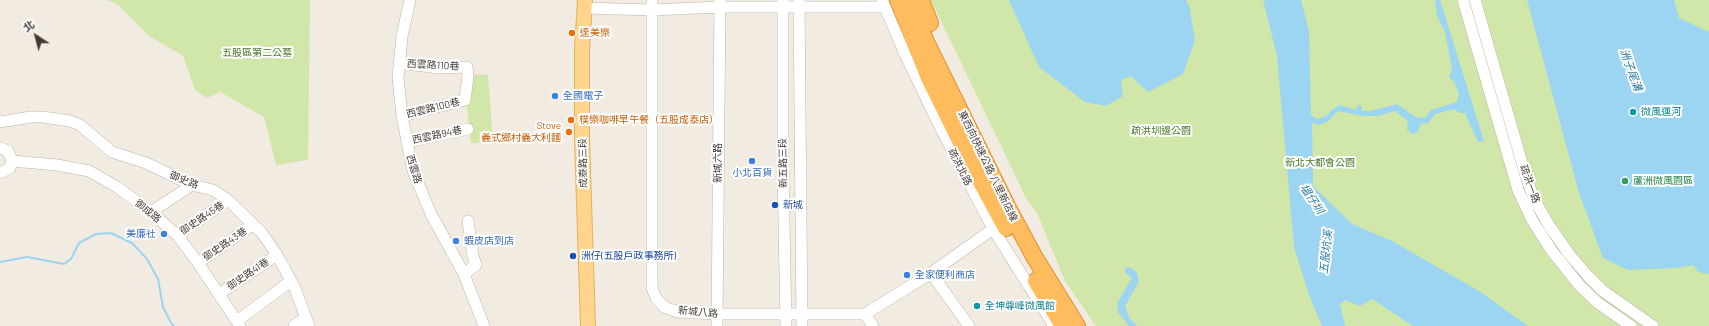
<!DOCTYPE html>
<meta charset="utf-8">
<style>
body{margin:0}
#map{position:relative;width:1709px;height:326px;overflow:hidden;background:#f1ebe2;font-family:Barlow,"Noto Sans TC",sans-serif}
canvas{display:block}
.north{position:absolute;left:16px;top:16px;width:40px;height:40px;-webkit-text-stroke:3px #fff;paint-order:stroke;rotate:324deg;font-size:11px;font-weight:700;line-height:16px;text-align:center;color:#433b33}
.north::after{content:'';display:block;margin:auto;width:14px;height:18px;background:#433b33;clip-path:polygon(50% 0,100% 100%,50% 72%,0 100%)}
</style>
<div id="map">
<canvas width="1709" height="326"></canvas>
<div class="north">北</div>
</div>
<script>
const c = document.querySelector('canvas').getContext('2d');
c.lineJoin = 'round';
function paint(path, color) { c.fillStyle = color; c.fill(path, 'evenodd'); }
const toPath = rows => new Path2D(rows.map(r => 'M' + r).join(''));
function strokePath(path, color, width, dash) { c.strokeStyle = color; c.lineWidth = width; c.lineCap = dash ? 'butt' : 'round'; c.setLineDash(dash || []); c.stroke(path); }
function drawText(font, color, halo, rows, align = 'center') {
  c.font = font + ' Barlow,"Noto Sans TC",sans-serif'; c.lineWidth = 4; c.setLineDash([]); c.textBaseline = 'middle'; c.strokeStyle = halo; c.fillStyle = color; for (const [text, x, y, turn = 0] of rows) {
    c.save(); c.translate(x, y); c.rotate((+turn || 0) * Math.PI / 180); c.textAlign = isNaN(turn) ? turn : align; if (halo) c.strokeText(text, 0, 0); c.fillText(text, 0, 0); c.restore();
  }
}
paint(toPath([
 [107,0,310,0,308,160,276,165,264,117,220,92,207,98,195,90,183,56,148,35,117,4],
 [931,0,1709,0,1709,326,1096,326,1065,281,1037,213,1026,198],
 [470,74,488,75,493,142,471,143,466,101]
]), '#d1e7a9');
paint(toPath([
 [1009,0,1186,0,1189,5,1195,40,1183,74,1148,92,1131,76,1121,80,1123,96,1106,106,1085,102,1039,67],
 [1263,0,1301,0,1309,31,1311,115,1317,119,1326,116,1333,109,1340,105,1356,110,1358,105,1361,105,1362,111,1371,111,1397,104,1417,118,1426,117,1431,110,1457,102,1459,93,1454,82,1449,77,1452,69,1445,32,1437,16,1435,0,1440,0,1484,141,1478,142,1465,113,1460,113,1454,109,1435,114,1428,123,1421,124,1417,133,1413,134,1407,130,1408,121,1395,111,1378,116,1363,116,1338,111,1327,122,1319,125,1312,123,1313,186,1352,224,1392,241,1479,291,1528,326,1413,326,1372,299,1360,306,1345,300,1340,304,1345,326,1322,326,1309,295,1294,247,1277,56],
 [1527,0,1674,0,1679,18,1709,32,1709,274,1698,272,1693,265,1677,268,1628,270,1603,258,1579,193],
 [1130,267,1137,273,1139,281,1125,306,1129,317,1137,326,1129,326,1118,312,1117,303,1132,278,1125,273,1125,268]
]), '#9cd5f1');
strokePath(toPath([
 [0,262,27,257,64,264,71,259,79,243,96,234,111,233,132,243,147,259,158,279,163,307,171,323,174,326]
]), '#9cd5f1', 2);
const minor = toPath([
 [410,0,402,36,398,78,402,116,413,171,431,214,464,274,484,326],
 [652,0,652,288,656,298,664,307,678,312,717,314,865,314,931,273,993,229],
 [783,0,783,169,786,326],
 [799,0,802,326],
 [882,0,905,54,938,123,993,229,1054,326],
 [1463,0,1518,190,1532,220,1552,251,1580,286,1598,303,1631,326],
 [1475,0,1527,180,1535,201,1550,227,1569,254,1587,275,1603,291,1653,326],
 [584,8,652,10,720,7,885,7],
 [399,63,439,68,467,67,468,76,465,100,402,116],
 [0,122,31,117,43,117,70,121,80,125,112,152,146,163,192,185,213,190,228,200,262,233,277,255,294,286,309,326],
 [407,142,468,129],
 [0,148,8,151,12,161,10,168,0,173],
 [12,161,57,165,89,171,117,187,151,212,177,235,198,263,240,326],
 [151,212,192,185],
 [177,235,228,200],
 [198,263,252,225],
 [931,273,969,326],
 [464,274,476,265,473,256,468,221],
 [219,294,277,255],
 [865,314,873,326],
 [237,321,291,281],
 [294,326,306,317],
 [717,326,720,0]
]);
const major = toPath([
 [585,0,582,50,582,139,588,326]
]);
const highway = toPath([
 [898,0,929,78,975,171,1006,228],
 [909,0,926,42,1008,208,1035,258,1077,326],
 [921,0,930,23],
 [1036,281,1063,326]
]);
strokePath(minor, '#c0b5a8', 12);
strokePath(major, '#e5b05c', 16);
strokePath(highway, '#e08f2e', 18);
strokePath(minor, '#fff', 11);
strokePath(major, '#ffd58d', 14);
strokePath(highway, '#ffbc5f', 16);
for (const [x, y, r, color] of [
 [572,33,4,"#e8710a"],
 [555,96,4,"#3f7fe0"],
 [1633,112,4,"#0f9aa8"],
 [571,120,4,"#e8710a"],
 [569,132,4,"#e8710a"],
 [752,161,4,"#3f7fe0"],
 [1625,181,4,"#2e9e5b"],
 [775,205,4,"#1a4fb4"],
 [164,234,4,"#3f7fe0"],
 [456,241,4,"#3f7fe0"],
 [573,256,4,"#1a4fb4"],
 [907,275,4,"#3f7fe0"],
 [977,306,4,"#0f9aa8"]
]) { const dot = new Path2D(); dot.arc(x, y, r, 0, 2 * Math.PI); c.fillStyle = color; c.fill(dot); strokePath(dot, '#fff', 1.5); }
drawText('10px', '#c56008', '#fff', [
 ["達美樂",580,33],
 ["樸樂咖啡早午餐（五股成泰店）",579,120],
 ["Stove",561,126,"right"],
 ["義式鄉村義大利麵",561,138,"right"]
], 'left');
drawText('10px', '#4b7526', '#fff', [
 ["五股區第二公墓",257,53],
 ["疏洪圳邊公園",1161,131],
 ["新北大都會公園",1320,163]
]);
drawText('10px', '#433b33', '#fff', [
 ["西雲路110巷",433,65,3],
 ["西雲路100巷",433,108,-14],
 ["西雲路94巷",437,135,-12],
 ["成泰路三段",583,163,-91],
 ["新城六路",718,163,-90],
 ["新五路三段",783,163,-91],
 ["東西向快速公路 八里新店線",988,166,64],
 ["疏洪北路",960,167,63],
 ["西雲路",414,169,73],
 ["御史路",184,180,22],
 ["疏洪一路",1530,184,70],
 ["御成路",148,211,39],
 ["御史路45巷",202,218,-34],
 ["御史路43巷",225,244,-34],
 ["御史路41巷",248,274,-34],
 ["新城八路",698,312,5]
]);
drawText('10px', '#366cbe', '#fff', [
 ["全國電子",563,96],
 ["小北百貨",752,173,"center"],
 ["美廉社",156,234,"right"],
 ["蝦皮店到店",464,241],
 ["全家便利商店",915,275]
], 'left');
drawText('10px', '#0d838f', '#fff', [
 ["微風運河",1641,112],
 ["全坤尊峰微風館",985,306]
], 'left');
drawText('10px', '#27864d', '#fff', [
 ["蘆洲微風園區",1633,181]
], 'left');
drawText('10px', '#164399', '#fff', [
 ["新城",783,205],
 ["洲仔(五股戶政事務所)",581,256]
], 'left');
drawText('italic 11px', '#2a7da8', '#fff', [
 ["洲子尾溝",1631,70,70],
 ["塭仔圳",1312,199,56],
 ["五股坑溪",1326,252,-84]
]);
</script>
